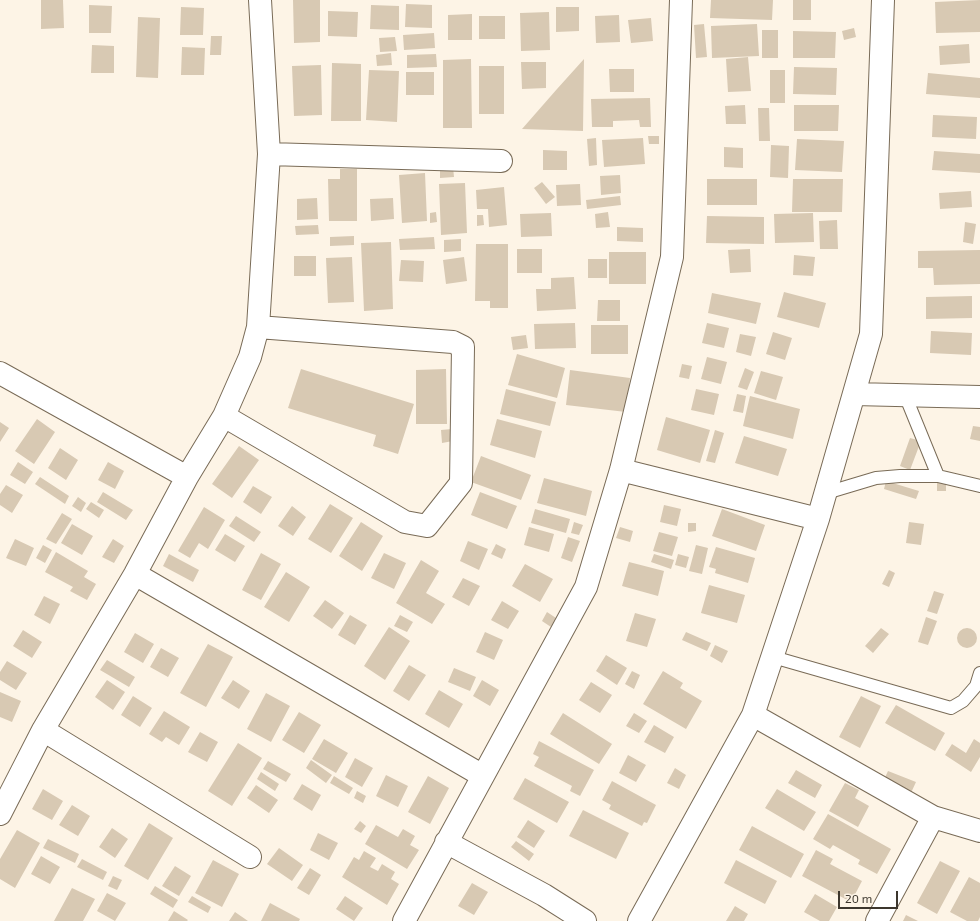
<!DOCTYPE html>
<style>
body{margin:0}
#map{position:relative;width:980px;height:921px;overflow:hidden;background:#fdf4e6;font-family:"Exo 2",sans-serif}
canvas{display:block}
.scale{position:absolute;left:838px;top:891px;width:60px;height:18px;box-sizing:border-box;border:2px solid #3c362d;border-top:0;padding-left:5px;font-size:12px;line-height:14px;white-space:nowrap;color:#3c362d;-webkit-text-stroke:3px #fdf4e6;paint-order:stroke}
</style>
<div id="map">
<canvas width="980" height="921"></canvas>
<div class="scale">20 m</div>
</div>
<script>
const c = document.querySelector('canvas').getContext('2d');
c.lineJoin = 'round';
function paint(path, color) { c.fillStyle = color; c.fill(path, 'evenodd'); }
const toPath = rows => new Path2D(rows.map(r => 'M' + r).join(''));
function strokePath(path, color, width, dash) { c.strokeStyle = color; c.lineWidth = width; c.lineCap = dash ? 'butt' : 'round'; c.setLineDash(dash || []); c.stroke(path); }
paint(toPath([
 [41,0,63,0,64,28,41,29],
 [293,0,320,0,320,42,294,43],
 [711,0,773,0,772,20,710,18],
 [793,0,811,0,811,20,793,20],
 [980,0,980,32,936,33,935,2],
 [406,4,432,5,432,28,405,27],
 [89,5,112,6,111,33,89,33],
 [371,5,399,6,399,30,370,29],
 [181,7,204,8,203,35,180,35],
 [556,7,579,7,579,31,556,32],
 [328,11,358,12,357,37,328,36],
 [549,12,550,50,521,51,520,13],
 [472,14,472,40,448,40,448,15],
 [619,15,620,42,596,43,595,16],
 [479,16,505,16,505,39,479,39],
 [138,17,160,18,158,78,136,77],
 [651,18,653,41,631,43,628,20],
 [704,24,707,57,696,58,694,25],
 [757,24,759,56,712,58,711,26],
 [854,28,856,37,844,40,842,31],
 [762,30,778,30,778,58,762,58],
 [793,31,836,32,835,58,793,58],
 [434,33,435,48,404,50,403,35],
 [211,36,222,36,221,55,210,55],
 [395,37,397,51,380,52,379,38],
 [969,44,970,63,940,65,939,46],
 [92,45,114,46,114,73,91,73],
 [182,47,205,48,204,75,181,75],
 [391,53,392,65,377,66,376,55],
 [436,54,437,67,407,68,407,55],
 [748,57,751,91,728,92,726,59],
 [471,59,472,128,443,128,443,60],
 [584,59,583,131,522,129,557,89],
 [521,62,546,62,546,88,522,89],
 [332,63,361,64,361,121,331,121],
 [321,65,322,115,294,116,292,66],
 [479,66,504,66,504,114,479,114],
 [794,67,837,68,836,95,793,94],
 [609,69,634,69,634,92,610,92],
 [369,70,399,71,397,122,366,120],
 [770,70,785,70,785,103,770,103],
 [406,72,434,72,434,95,406,95],
 [928,73,980,78,980,98,926,94],
 [650,98,651,127,640,127,639,120,613,121,613,127,592,127,591,99],
 [745,105,746,124,726,124,725,106],
 [794,105,839,105,838,131,794,131],
 [758,108,769,108,770,141,759,141],
 [933,115,977,117,976,139,932,137],
 [648,136,659,136,659,144,649,144],
 [596,138,597,165,589,166,587,139],
 [643,138,645,164,604,167,602,140],
 [797,139,844,141,842,172,795,170],
 [771,145,789,146,788,178,770,177],
 [724,147,743,148,743,168,724,167],
 [543,150,567,151,567,170,543,170],
 [934,151,980,154,980,173,932,170],
 [440,167,453,167,454,177,440,178],
 [340,169,357,169,357,221,329,221,328,179,340,179],
 [425,173,427,221,402,223,399,175],
 [620,175,621,193,601,195,600,176],
 [707,179,757,179,757,205,707,205],
 [793,179,843,179,842,212,792,212],
 [542,182,555,197,546,204,534,188],
 [465,183,467,233,441,235,439,184],
 [580,184,581,205,557,206,556,185],
 [504,187,507,225,489,227,488,209,477,209,476,190],
 [971,191,972,207,940,209,939,193],
 [620,196,621,205,587,209,586,200],
 [317,198,318,219,297,220,297,199],
 [393,198,394,219,371,221,370,199],
 [436,212,437,222,430,223,430,213],
 [608,212,610,227,596,228,595,214],
 [551,213,552,236,521,237,520,214],
 [813,213,814,242,775,243,774,214],
 [477,215,483,215,484,225,477,226],
 [707,216,764,217,764,244,706,243],
 [837,220,838,249,820,249,819,221],
 [965,222,976,224,973,244,963,242],
 [318,225,319,234,296,235,295,226],
 [617,227,643,228,643,242,617,241],
 [354,236,354,245,330,246,330,237],
 [434,237,435,249,400,250,399,239],
 [461,239,461,251,444,252,444,240],
 [391,242,393,309,364,311,361,243],
 [476,244,508,244,508,308,490,308,490,301,475,301],
 [517,249,542,249,542,273,517,273],
 [750,249,751,272,730,273,728,250],
 [980,250,980,284,934,285,933,268,918,268,918,251],
 [609,252,646,252,646,284,609,284],
 [794,255,815,257,813,276,793,275],
 [294,256,316,256,316,276,294,276],
 [352,257,354,302,328,303,326,258],
 [464,257,467,281,446,284,443,260],
 [588,259,607,259,607,278,588,278],
 [401,260,424,261,423,282,399,281],
 [574,277,576,309,537,311,536,289,551,289,551,278],
 [784,292,826,303,819,328,777,317],
 [712,293,761,303,756,324,708,313],
 [972,296,972,318,926,319,926,297],
 [598,300,620,300,620,321,597,321],
 [575,323,576,348,535,349,534,324],
 [707,323,729,328,724,348,702,343],
 [591,325,628,325,628,354,591,354],
 [931,331,972,333,971,355,930,353],
 [773,332,792,338,785,360,766,354],
 [740,334,756,337,751,356,736,352],
 [526,335,528,348,513,350,511,337],
 [517,354,565,368,557,398,508,385],
 [707,357,727,362,721,384,701,379],
 [682,364,692,366,689,379,679,377],
 [745,368,754,372,747,390,738,387],
 [301,369,414,404,398,454,373,446,376,435,288,408],
 [446,369,447,424,416,424,416,370],
 [570,370,630,378,626,412,566,405],
 [761,371,783,377,776,400,754,393],
 [506,389,556,402,550,426,500,414],
 [696,389,719,394,714,415,691,410],
 [737,394,746,396,743,413,733,411],
 [750,396,800,409,793,439,743,426],
 [666,417,710,430,700,463,657,450],
 [37,419,55,432,34,464,15,451],
 [497,419,542,431,535,458,490,445],
 [0,422,9,428,0,442],
 [973,426,980,427,980,441,970,439],
 [452,429,453,441,442,443,441,430],
 [715,430,724,433,715,463,706,461],
 [744,436,787,449,778,476,735,463],
 [910,438,921,441,910,470,900,466],
 [239,446,259,460,232,498,212,484],
 [60,448,78,460,66,480,48,468],
 [481,456,531,475,521,500,471,482],
 [18,462,33,472,25,484,10,475],
 [108,462,124,471,115,489,98,480],
 [40,477,69,496,65,504,35,484],
 [544,478,592,491,586,516,537,503],
 [886,481,919,491,916,499,884,489],
 [946,482,946,491,937,491,937,483],
 [6,485,23,495,12,513,0,505,0,494],
 [253,486,272,497,261,514,243,502],
 [103,492,133,510,126,520,97,502],
 [480,492,517,506,507,529,471,515],
 [78,497,86,503,81,512,72,506],
 [91,502,104,510,99,518,86,509],
 [330,504,353,518,331,553,308,539],
 [664,505,681,509,677,526,660,522],
 [292,506,306,517,293,536,278,526],
 [204,507,225,520,208,549,199,543,190,558,178,551],
 [535,509,570,519,566,533,531,523],
 [722,509,765,525,756,551,712,536],
 [62,513,72,519,56,544,46,539],
 [236,516,261,532,254,542,229,526],
 [361,522,383,536,362,571,339,556],
 [574,522,583,525,579,535,571,533],
 [909,522,924,524,921,545,906,543],
 [688,523,696,523,696,531,688,532],
 [72,524,93,536,82,555,61,543],
 [529,527,554,534,549,552,524,545],
 [620,527,633,531,630,542,616,538],
 [659,532,678,537,672,556,653,551],
 [225,534,245,546,235,562,215,550],
 [568,537,580,541,572,562,561,558],
 [15,539,34,548,26,566,6,558],
 [113,539,124,546,114,563,102,557],
 [468,541,488,549,479,570,460,561],
 [496,544,506,549,502,559,491,554],
 [43,545,52,550,45,563,36,558],
 [696,545,708,548,702,574,689,571],
 [716,547,755,558,748,583,715,573,716,569,709,567],
 [56,552,88,571,84,577,96,584,87,600,70,591,73,587,45,572],
 [261,553,281,564,261,600,242,590],
 [384,553,406,563,394,589,371,578],
 [169,554,199,570,193,582,163,566],
 [654,554,674,560,671,569,651,562],
 [678,554,689,557,686,568,675,565],
 [421,560,439,571,426,593,445,604,432,624,396,603],
 [629,562,664,571,658,596,622,586],
 [525,564,553,579,540,602,512,586],
 [889,570,895,573,889,587,882,584],
 [286,572,310,587,289,622,264,607],
 [463,578,480,586,469,606,452,597],
 [709,585,745,595,737,623,701,613],
 [934,591,944,594,937,614,927,611],
 [44,596,60,604,50,624,34,615],
 [325,600,344,613,332,629,313,616],
 [502,601,519,611,508,629,491,620],
 [547,612,556,618,551,627,542,621],
 [635,613,656,619,647,647,626,641],
 [350,615,367,625,355,645,338,635],
 [400,615,413,622,407,632,394,626],
 [926,617,937,621,928,645,918,642],
 [389,627,410,641,385,680,364,666],
 [881,628,889,634,873,653,865,646],
 '957 638a10 10 0 1 1 20 0a10 10 0 1 1-20 0Z',
 [23,630,42,642,32,658,13,646],
 [485,632,503,640,494,660,476,652],
 [686,632,711,643,707,651,682,640],
 [135,633,154,644,143,663,124,652],
 [208,644,233,657,206,707,180,693],
 [715,645,728,651,722,663,710,656],
 [161,648,179,658,168,677,150,667],
 [606,655,627,668,617,685,596,671],
 [107,660,135,677,129,687,100,670],
 [7,661,27,673,16,690,0,680,0,672],
 [409,665,426,675,409,701,393,691],
 [454,668,476,677,470,691,448,682],
 [632,671,640,675,634,689,625,684],
 [663,671,683,683,680,688,702,701,686,729,643,704],
 [107,680,125,692,113,710,95,697],
 [233,680,250,691,239,709,221,698],
 [482,680,499,690,490,706,473,696],
 [591,682,612,695,600,713,579,700],
 [439,690,463,704,449,728,425,714],
 [0,692,21,701,12,722,0,717],
 [266,693,290,706,271,742,247,729],
 [133,696,152,708,140,727,121,715],
 [861,696,881,706,860,748,839,737],
 [896,705,945,733,935,751,885,723],
 [164,711,190,727,179,745,166,737,162,742,149,734],
 [299,712,321,725,304,753,282,740],
 [563,713,612,744,599,764,550,734],
 [634,713,647,721,639,733,626,726],
 [654,725,674,737,665,753,644,742],
 [200,732,218,742,207,762,188,752],
 [324,739,348,753,336,773,312,759],
 [974,739,980,743,980,757,971,772,945,755,952,744,966,753],
 [539,741,594,770,580,796,570,791,572,786,534,766,539,757,533,754],
 [238,743,262,758,232,806,208,791],
 [628,755,646,765,636,782,619,773],
 [355,758,373,768,362,787,345,777],
 [311,760,332,775,326,783,306,768],
 [268,761,291,774,286,782,263,769],
 [675,768,686,775,679,789,667,783],
 [796,770,822,785,815,798,788,783],
 [888,771,916,782,910,795,882,784],
 [261,772,279,784,275,791,257,779],
 [386,775,408,786,398,807,376,796],
 [334,776,353,788,349,794,330,783],
 [428,776,449,788,430,824,408,812],
 [525,778,569,802,557,823,513,799],
 [612,781,656,805,647,823,644,822,642,826,609,809,611,805,602,800],
 [845,783,859,790,855,798,869,806,858,827,829,811],
 [302,784,321,795,312,811,293,799],
 [256,785,278,800,269,813,247,798],
 [43,789,63,801,52,820,32,809],
 [777,789,816,812,804,831,765,808],
 [357,791,366,796,363,803,354,798],
 [72,805,90,816,78,836,59,825],
 [583,810,629,833,616,859,569,836],
 [828,814,891,849,877,874,858,864,860,860,833,845,830,849,813,839],
 [528,820,545,831,534,848,517,837],
 [360,821,366,826,361,833,354,829],
 [149,823,173,838,148,880,124,866],
 [376,825,398,837,403,829,415,836,410,845,419,850,407,869,365,844],
 [752,826,804,854,791,878,739,850],
 [112,828,128,839,115,858,99,847],
 [17,830,40,843,15,888,0,879,0,859],
 [318,833,338,843,329,860,310,850],
 [48,839,79,854,75,863,43,848],
 [516,841,534,854,529,861,511,847],
 [279,848,303,865,292,881,267,864],
 [816,850,833,859,830,864,862,881,851,902,802,876],
 [364,851,376,858,370,867,378,871,382,864,395,872,391,879,399,884,387,905,342,877,354,857,359,860],
 [41,856,60,867,50,884,31,874],
 [82,859,107,872,103,880,77,867],
 [213,860,239,874,222,907,195,893],
 [736,860,777,881,765,904,724,883],
 [940,861,960,871,937,914,917,903],
 [175,866,191,876,179,896,162,886],
 [310,868,321,875,309,895,297,888],
 [113,876,122,880,117,890,108,886],
 [969,877,980,883,980,917,978,921,967,921,950,912],
 [472,883,488,892,474,915,458,906],
 [155,886,178,900,173,908,150,894],
 [72,888,95,899,83,921,54,921],
 [107,893,126,903,115,921,97,911],
 [815,894,837,907,829,921,820,921,804,912],
 [192,896,211,907,208,913,188,902],
 [345,896,363,908,354,921,336,909],
 [270,903,300,919,299,921,261,921],
 [735,906,748,914,744,921,726,921],
 [174,911,188,920,187,921,168,921],
 [235,912,248,921,229,921],
 [906,915,918,921,903,921]
]), '#d8c9b3');
const lane = toPath([
 [905,395,938,476],
 [826,493,876,478,900,476,938,476,980,486],
 [773,657,951,708,963,701,976,686,980,673]
]);
const street = toPath([
 [269,154,501,161],
 [0,373,187,477],
 [854,394,980,397],
 [224,416,405,522,427,526,461,483,463,347,453,342,258,327],
 [621,470,818,519],
 [135,574,483,776],
 [753,715,933,817,980,831],
 [43,730,250,857],
 [0,814,43,730,135,574,187,477,224,416,250,357,258,327,269,154,260,0],
 [446,842,544,895,585,921],
 [404,921,586,587,621,470,672,257,681,0],
 [639,921,753,715,818,519,871,334,883,0],
 [877,921,933,817]
]);
strokePath(lane, '#796b57', 14);
strokePath(street, '#796b57', 24);
strokePath(lane, '#fff', 12);
strokePath(street, '#fff', 22);
</script>
